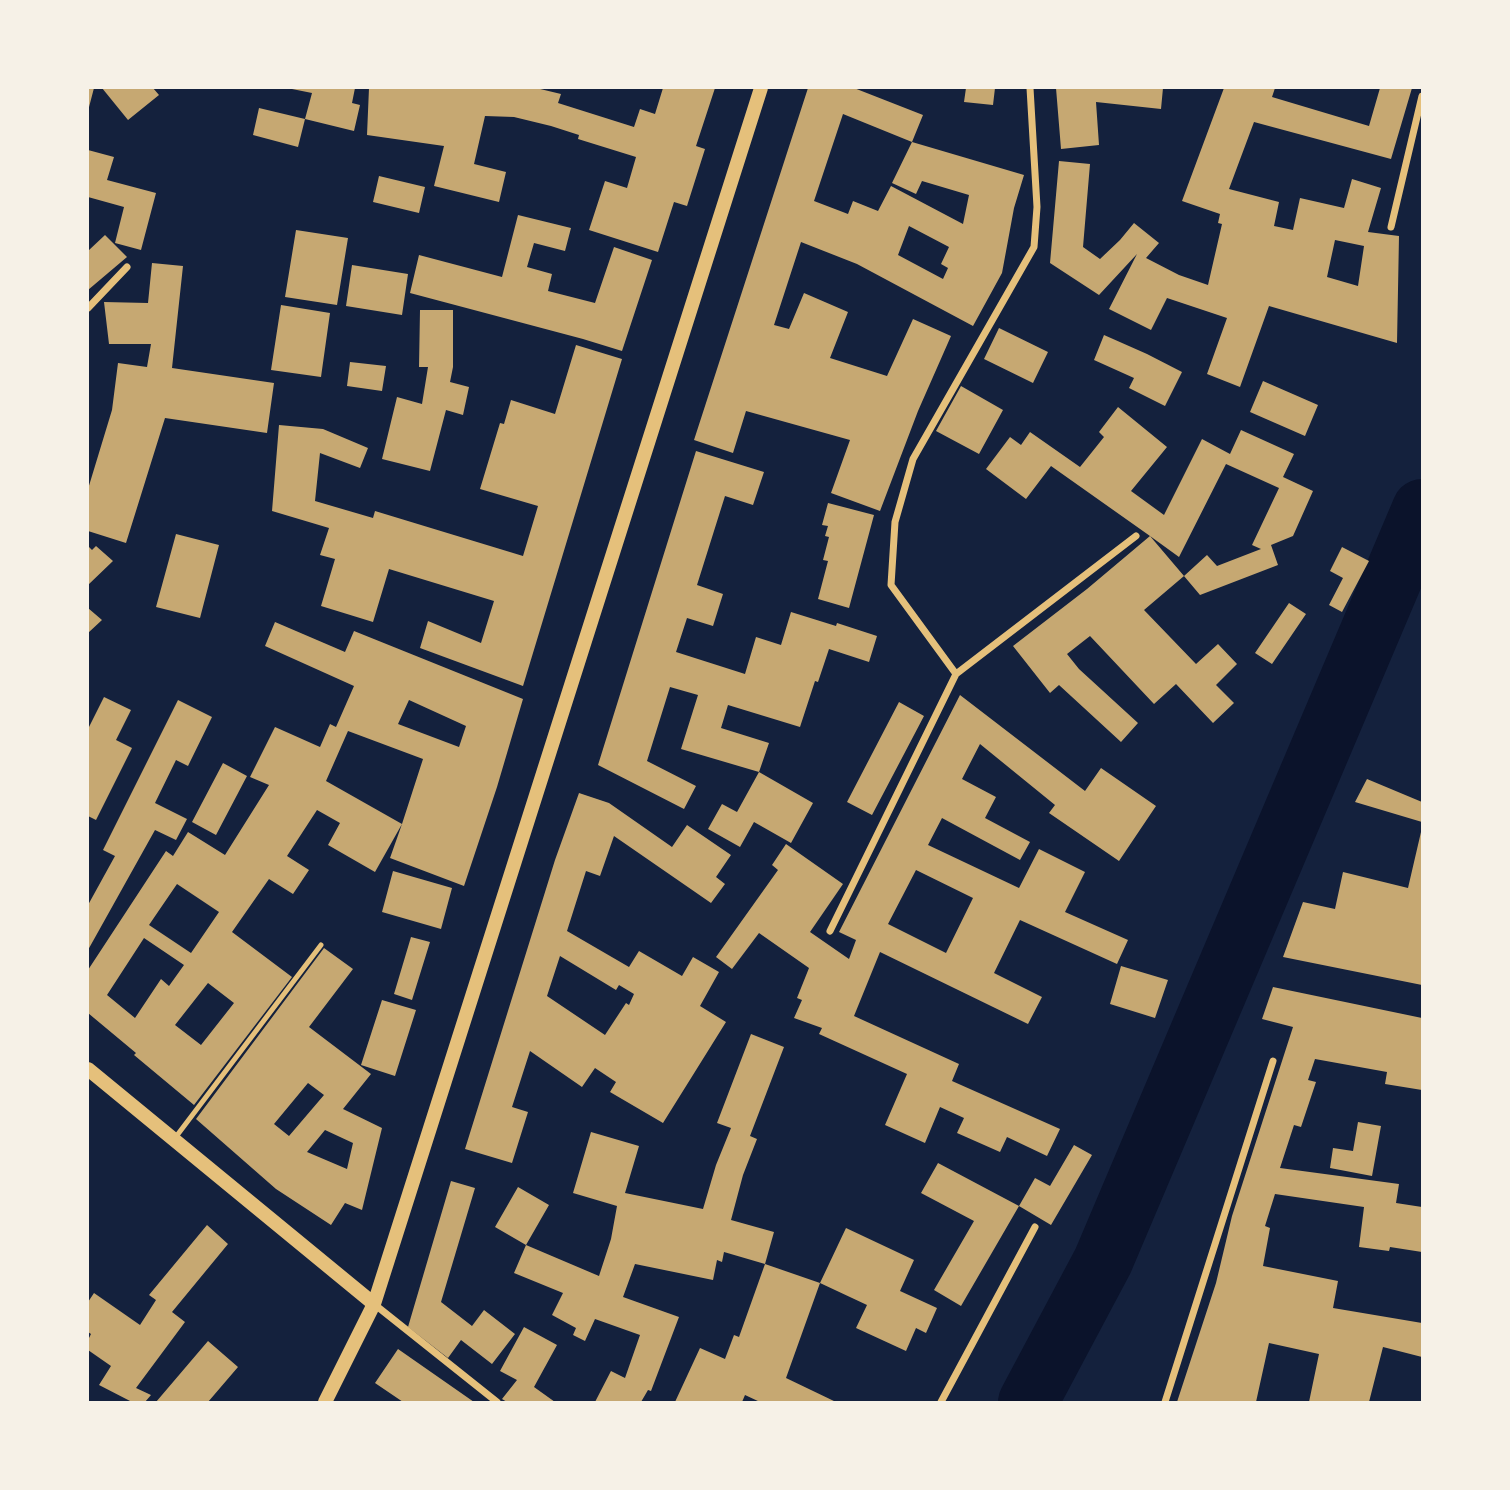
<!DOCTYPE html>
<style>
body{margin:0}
#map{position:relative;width:1510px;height:1490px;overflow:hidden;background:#14213d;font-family:"PT Sans",sans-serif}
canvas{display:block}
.frame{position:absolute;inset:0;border:89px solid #f6f1e7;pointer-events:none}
</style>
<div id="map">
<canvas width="1510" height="1490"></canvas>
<div class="frame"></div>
</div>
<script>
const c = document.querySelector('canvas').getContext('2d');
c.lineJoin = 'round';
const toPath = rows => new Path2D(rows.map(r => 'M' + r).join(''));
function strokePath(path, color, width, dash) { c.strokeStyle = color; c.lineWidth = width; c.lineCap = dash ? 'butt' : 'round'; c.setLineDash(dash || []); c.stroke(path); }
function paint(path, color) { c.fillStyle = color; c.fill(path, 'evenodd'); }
strokePath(toPath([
 [1028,1402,1103,1261,1422,509]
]), '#0b132b', 60);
paint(toPath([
 [88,88,94,88,88,111],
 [102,88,153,88,159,95,128,120],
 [369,88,536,88,561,94,558,103,634,127,640,109,655,114,663,88,715,88,696,146,705,149,687,206,674,202,658,252,589,230,605,181,627,188,636,157,578,139,579,135,551,126,514,117,485,116,474,164,506,172,499,202,434,186,444,146,367,135],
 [808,88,854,88,923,115,912,142,843,114,814,201,848,214,853,201,878,211,891,186,963,224,969,195,922,181,916,194,892,183,912,142,1024,175,1014,208,1002,273,973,326,857,264,801,242,774,325,789,329,804,293,848,312,830,358,887,376,913,319,951,336,918,411,880,511,831,493,850,440,746,411,733,453,694,440],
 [909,226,949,247,941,264,948,268,943,279,898,255],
 [966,88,995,88,993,105,964,102],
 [1056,88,1163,88,1161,109,1096,102,1099,145,1061,149],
 [1224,88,1275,88,1272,97,1369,126,1380,88,1412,88,1391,159,1254,122,1229,189,1279,202,1274,226,1293,230,1300,198,1344,208,1352,179,1381,188,1368,232,1399,236,1397,343,1269,306,1240,387,1207,374,1227,318,1167,298,1151,330,1109,309,1137,254,1099,295,1050,263,1059,161,1090,164,1083,247,1100,259,1120,240,1134,223,1159,243,1146,258,1179,275,1208,285,1222,224,1218,223,1220,214,1182,201],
 [1335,240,1364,246,1358,286,1327,277],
 [292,89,355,88,352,103,360,105,354,131,305,119,312,93],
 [259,108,305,119,298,147,253,135],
 [88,150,114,157,107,180,156,193,141,250,115,243,124,207,88,197],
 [379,176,425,187,419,213,373,202],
 [518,215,571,228,565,251,534,243,527,267,552,274,548,291,595,303,614,247,652,260,622,351,583,339,410,293,419,255,502,277],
 [296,230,348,238,337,305,285,297],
 [105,235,127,257,88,290,88,251],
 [152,263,183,266,172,368,274,383,267,433,165,418,126,543,88,531,88,489,112,410,118,363,147,367,151,344,109,344,104,302,148,303],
 [352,265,408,274,402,315,346,306],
 [281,305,330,313,321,377,271,370],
 [420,310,453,310,453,367,450,382,469,387,463,415,446,410,430,471,382,459,397,397,422,404,428,367,419,367],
 [999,328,1048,352,1033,383,984,359],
 [1104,335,1147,354,1182,372,1165,406,1129,388,1134,378,1094,360],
 [576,345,622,359,523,686,420,648,428,621,481,643,494,601,389,569,373,622,321,606,335,559,320,555,329,528,272,511,279,425,323,429,368,448,360,468,320,453,315,501,373,518,375,511,523,556,538,506,480,489,500,423,504,424,511,400,555,414],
 [350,362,386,366,382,391,347,386],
 [1263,381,1318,405,1305,436,1250,412],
 [961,386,1003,410,979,454,936,431],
 [1118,407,1167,447,1131,491,1164,515,1202,439,1230,454,1241,430,1294,454,1283,477,1313,491,1293,536,1271,545,1278,565,1200,595,1184,576,1144,610,1196,664,1218,644,1237,664,1216,685,1234,703,1213,723,1176,684,1154,704,1090,636,1067,654,1079,669,1138,723,1121,742,1059,685,1050,693,1013,646,1087,589,1150,536,1051,466,1026,499,986,469,1010,437,1021,445,1030,432,1080,467,1104,437,1099,432],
 [1226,464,1279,488,1252,545,1261,549,1217,566,1207,555,1184,576,1150,536,1179,557],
 [696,451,764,472,753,505,725,496,697,585,723,594,713,626,687,618,676,652,745,674,756,637,781,645,791,612,836,626,837,623,877,636,869,662,829,649,818,682,815,681,800,727,728,705,721,728,769,743,759,772,813,803,791,843,754,822,740,847,708,829,722,804,737,812,759,772,681,749,698,695,670,687,647,761,696,786,684,809,598,765],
 [828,503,874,515,849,608,818,599,828,561,823,560,829,537,825,536,828,526,822,525],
 [176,534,219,545,200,618,156,607],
 [88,546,92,550,96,546,113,561,88,585],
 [1342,547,1369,561,1342,612,1329,605,1343,578,1330,571],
 [1289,603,1306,614,1272,664,1255,653],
 [88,608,102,620,88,633],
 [275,622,345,652,354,631,523,699,497,787,464,886,390,858,402,824,375,872,328,845,340,823,317,810,287,856,309,870,293,894,269,879,232,932,292,977,194,1105,134,1055,136,1053,88,1013,88,970,166,851,173,856,188,832,225,855,269,785,250,777,275,727,320,747,330,724,336,727,354,686,265,646],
 [409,700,466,726,459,747,398,724],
 [348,731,423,759,402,824,326,781],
 [177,884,219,912,191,953,149,925],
 [144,938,184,965,169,986,161,979,135,1018,107,995],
 [208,983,234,1003,201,1045,175,1025],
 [960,695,1085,791,1101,768,1156,806,1119,861,1049,813,1055,805,980,744,962,779,996,797,985,818,1030,842,1020,860,942,818,928,845,1019,888,1039,849,1085,872,1065,912,1128,940,1117,964,1020,920,994,973,1042,997,1028,1024,880,952,854,1016,959,1064,952,1081,1060,1129,1047,1156,1007,1137,1000,1152,957,1133,964,1118,940,1107,925,1143,885,1125,907,1074,819,1034,822,1028,794,1018,802,1000,797,998,809,968,759,933,732,969,716,957,778,870,772,865,786,844,843,884,810,932,849,959,856,940,839,932],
 [916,870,973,898,946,953,888,924],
 [104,697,131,710,116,740,132,748,96,820,88,816,88,729],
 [178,700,212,717,188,766,176,760,155,803,187,819,176,840,155,830,88,950,88,905,115,856,103,850],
 [899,702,924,716,872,815,847,802],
 [223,763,247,776,216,835,192,822],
 [1367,779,1422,802,1422,822,1355,802],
 [579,793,609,803,672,847,687,825,731,855,716,877,725,884,711,903,614,836,600,876,586,871,567,931,629,967,639,951,682,976,693,957,719,972,700,1006,726,1022,663,1123,610,1092,616,1082,595,1068,582,1087,530,1051,512,1107,528,1112,512,1163,465,1149,555,860],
 [560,956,616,990,619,985,634,994,629,1005,626,1003,605,1035,547,996],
 [1421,832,1422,985,1283,957,1303,902,1335,909,1343,872,1408,888],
 [393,871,452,888,441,929,382,912],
 [411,937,430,942,412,1000,394,994],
 [324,948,353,969,309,1027,371,1074,343,1109,382,1128,362,1210,345,1203,331,1225,276,1189,196,1119],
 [308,1083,324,1095,289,1136,274,1124],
 [325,1130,353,1143,347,1169,307,1152],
 [1121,966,1168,980,1155,1018,1110,1004],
 [1273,987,1422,1018,1422,1090,1385,1084,1387,1072,1315,1059,1308,1080,1316,1082,1301,1127,1294,1125,1280,1168,1399,1184,1396,1203,1422,1207,1422,1252,1390,1247,1389,1251,1359,1247,1364,1207,1275,1194,1265,1226,1270,1228,1263,1266,1338,1281,1333,1308,1422,1323,1422,1357,1383,1347,1369,1402,1309,1402,1319,1354,1269,1343,1256,1402,1177,1402,1216,1283,1232,1216,1293,1027,1262,1019],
 [382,1000,416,1010,395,1076,361,1065],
 [751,1034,784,1047,750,1136,757,1139,743,1175,731,1220,774,1232,765,1264,820,1283,786,1378,836,1402,760,1402,745,1395,742,1402,675,1402,700,1348,725,1359,734,1335,739,1337,765,1264,724,1252,722,1262,717,1260,713,1280,635,1264,623,1297,679,1317,651,1391,648,1390,641,1402,595,1402,611,1371,625,1378,640,1335,595,1319,585,1341,573,1335,576,1328,552,1315,563,1293,514,1273,526,1245,599,1276,611,1239,617,1206,573,1193,591,1132,639,1146,625,1193,703,1209,716,1165,731,1128,717,1123],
 [1358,1122,1381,1126,1372,1176,1330,1168,1333,1148,1353,1151],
 [1074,1145,1092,1155,1051,1225,1019,1206,961,1306,934,1290,974,1221,921,1193,938,1163,1019,1206,1035,1178,1050,1186],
 [451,1181,475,1188,441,1302,472,1326,484,1310,515,1334,492,1364,461,1340,448,1358,408,1327],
 [518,1187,549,1205,526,1245,495,1227],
 [207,1225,228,1244,172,1312,185,1322,136,1388,151,1395,145,1402,132,1402,99,1385,111,1366,88,1350,88,1340,91,1334,88,1332,88,1302,94,1293,140,1325,156,1300,149,1295],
 [846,1228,914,1260,900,1291,937,1308,926,1333,916,1328,906,1351,856,1328,867,1305,820,1283],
 [524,1327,557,1345,534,1387,555,1402,507,1402,502,1399,517,1380,500,1371],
 [208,1341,238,1367,208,1402,156,1402],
 [398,1349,474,1402,403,1402,375,1383]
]), '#c6a872');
strokePath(toPath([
 [175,1138,321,945]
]), '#e5c07b', 5);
strokePath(toPath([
 [1391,227,1422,96],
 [88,308,127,267],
 [956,674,1136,536],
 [830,931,956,674,891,585,895,522,913,459,1034,247,1037,207,1030,88],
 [374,1304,497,1402],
 [941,1402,1035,1227],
 [1165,1402,1273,1061]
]), '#e5c07b', 7);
strokePath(toPath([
 [88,1069,374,1304],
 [325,1402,374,1304,761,88]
]), '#e5c07b', 14);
</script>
